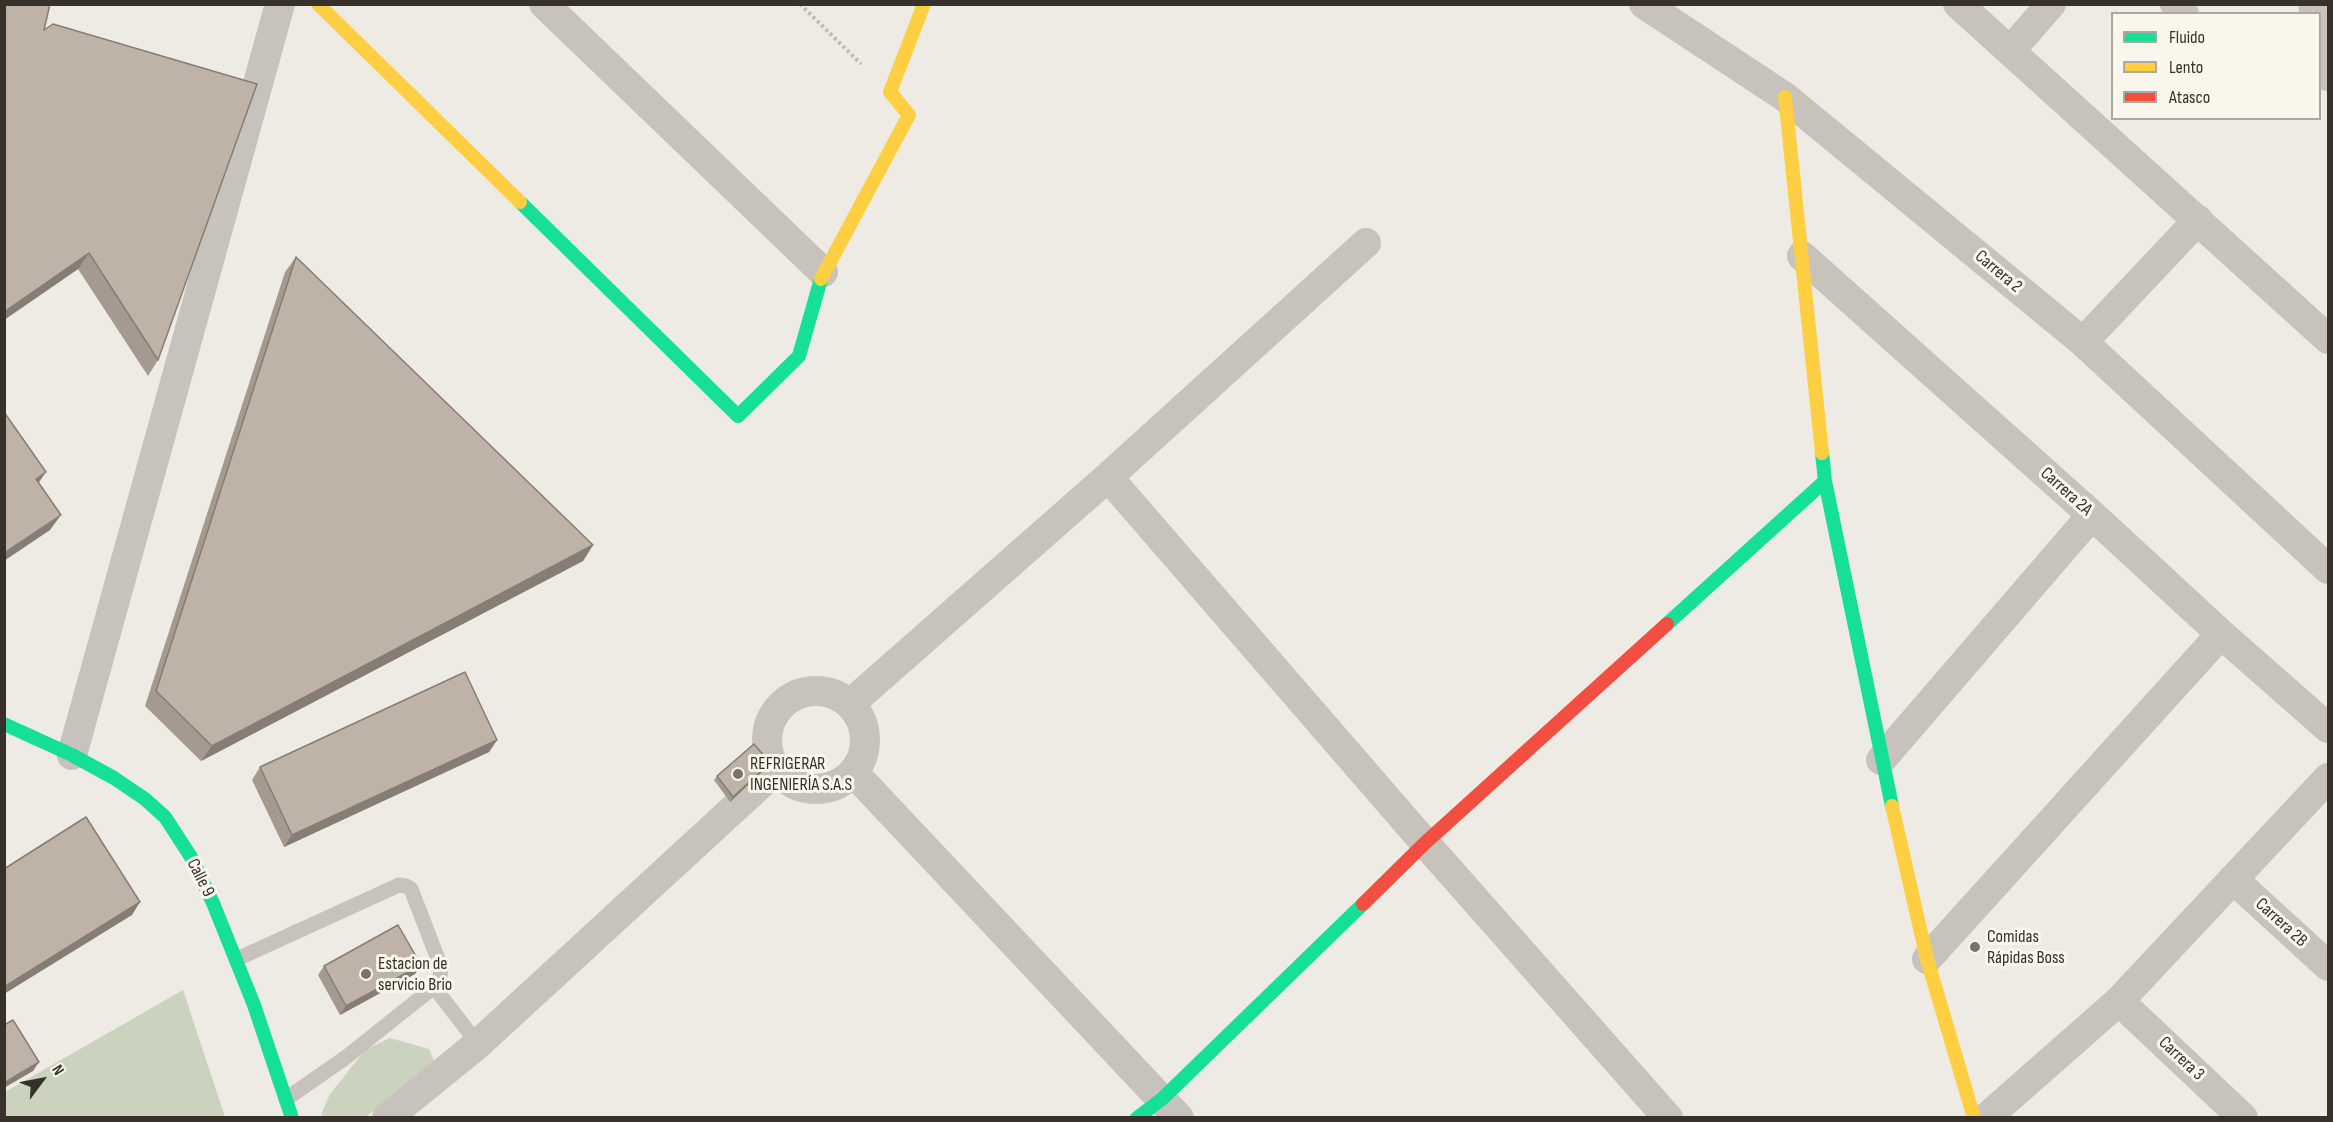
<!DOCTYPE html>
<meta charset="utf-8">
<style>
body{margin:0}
#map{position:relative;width:2333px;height:1122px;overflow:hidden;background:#edebe4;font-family:"Sofia Sans Condensed",sans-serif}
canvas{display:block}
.frame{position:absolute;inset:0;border:6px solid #38312b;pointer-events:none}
.legend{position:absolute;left:2111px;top:12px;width:210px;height:108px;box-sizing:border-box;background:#f9f6ec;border:2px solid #aca79f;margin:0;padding:8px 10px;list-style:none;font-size:18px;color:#38312b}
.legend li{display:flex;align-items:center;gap:12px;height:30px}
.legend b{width:30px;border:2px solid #aca79f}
.north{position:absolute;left:12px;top:1050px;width:60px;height:60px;-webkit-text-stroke:4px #f9f6ec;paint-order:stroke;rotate:58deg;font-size:16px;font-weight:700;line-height:24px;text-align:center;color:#38312b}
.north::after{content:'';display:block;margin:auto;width:21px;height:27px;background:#38312b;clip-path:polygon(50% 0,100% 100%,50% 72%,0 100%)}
</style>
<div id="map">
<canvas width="2333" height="1122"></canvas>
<div class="frame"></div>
<ul class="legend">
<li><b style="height:8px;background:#16e098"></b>Fluido</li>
<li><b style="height:8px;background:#ffcf43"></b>Lento</li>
<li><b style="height:8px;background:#f24e42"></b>Atasco</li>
</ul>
<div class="north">N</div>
</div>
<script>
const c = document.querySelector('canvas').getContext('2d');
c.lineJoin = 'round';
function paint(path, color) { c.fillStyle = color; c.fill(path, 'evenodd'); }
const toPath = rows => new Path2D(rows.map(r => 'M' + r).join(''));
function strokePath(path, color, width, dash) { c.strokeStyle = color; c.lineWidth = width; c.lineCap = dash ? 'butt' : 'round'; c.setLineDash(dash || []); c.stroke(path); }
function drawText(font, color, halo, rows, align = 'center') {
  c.font = font + ' "Sofia Sans Condensed",sans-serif'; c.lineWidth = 6; c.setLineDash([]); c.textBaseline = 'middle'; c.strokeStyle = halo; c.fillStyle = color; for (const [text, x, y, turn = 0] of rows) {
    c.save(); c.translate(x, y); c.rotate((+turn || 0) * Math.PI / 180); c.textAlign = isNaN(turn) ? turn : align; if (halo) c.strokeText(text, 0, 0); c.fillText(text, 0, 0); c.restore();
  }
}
paint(toPath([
 [183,990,225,1117,5,1117,5,1092],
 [390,1038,429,1049,435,1063,366,1117,325,1117,321,1114,330,1094,365,1050]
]), '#cbd3bf');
strokePath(toPath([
 [800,4,861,64]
]), '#bfbbb5', 4, [3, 3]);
strokePath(toPath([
 [237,959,399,885,406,886,411,889,441,967,440,976,434,987,345,1058,286,1099],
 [434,987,478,1044]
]), '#c7c3bc', 15);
strokePath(toPath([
 [544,4,823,272],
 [1644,4,1785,97,2083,342,2328,569],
 [1958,4,2328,339],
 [2175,4,2184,14],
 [2313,4,2315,14],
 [2320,35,2328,76],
 [2011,50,2051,4],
 [1802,256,2092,515,2221,634,2328,728],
 [2083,342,2198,220],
 [1108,477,1425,843,1668,1118],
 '767 740a49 49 0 1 1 98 0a49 49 0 1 1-98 0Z',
 [850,704,1108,477,1366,243],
 [72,755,280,4],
 [1881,760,2092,515],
 [854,773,1179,1118],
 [2233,879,2328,966],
 [1927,959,2221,634],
 [2119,1001,2243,1118],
 [387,1118,478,1044,776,770],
 [1986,1118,2119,1001,2328,778]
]), '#c7c3bc', 30);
strokePath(toPath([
 [520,202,738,416,799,356,821,279],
 [1822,453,1825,481,1892,806],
 [1667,624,1825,481],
 [4,724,72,755,114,778,145,799,165,817,191,857,213,903,254,1005,292,1118],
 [1137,1118,1162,1099,1363,904]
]), '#16e098', 14);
strokePath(toPath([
 [318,4,520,202],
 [1785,97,1822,453],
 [821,279,909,115,890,92,924,4],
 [1892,806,1927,959,1974,1118]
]), '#ffcf43', 14);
strokePath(toPath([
 [1363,904,1425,843,1667,624]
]), '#f24e42', 14);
paint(toPath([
 [4,4,44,30,158,360,148,376,78,269,4,320],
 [296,257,593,545,583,561,201,761,145,706,285,272],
 [497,740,489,752,284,847,252,780,260,767],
 [770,763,767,767,730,802,714,780,717,776],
 [421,965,415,974,340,1015,318,975,324,966]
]), '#a49a90');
paint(toPath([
 [89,253,78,269,4,320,4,312],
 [46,472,35,488,36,479],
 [61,515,50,530,4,561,4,553],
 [593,545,583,561,201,761,212,746],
 [497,740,489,752,284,847,292,835],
 [770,763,767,767,730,802,733,797],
 [140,902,132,915,4,994,4,987],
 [421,965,415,974,340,1015,346,1006],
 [39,1062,33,1071,4,1088,4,1083]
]), '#867d75');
const building = toPath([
 [4,4,50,4,44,30,53,24,257,84,158,360,89,253,4,312,4,4],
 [296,257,593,545,212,746,156,691,296,257],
 [4,412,46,472,36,479,61,515,4,553,4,412],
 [465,672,497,740,292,835,260,767,465,672],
 [754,744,770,763,733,797,717,776,754,744],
 [86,817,140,902,4,987,4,869,86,817],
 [398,925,421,965,346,1006,324,966,398,925],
 [13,1020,39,1062,4,1083,4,1025,13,1020]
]);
paint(building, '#bfb3a7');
strokePath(building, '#867d75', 1.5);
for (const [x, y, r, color] of [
 [738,774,6,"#77726c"],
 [1975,947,6,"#77726c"],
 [366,974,6,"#77726c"]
]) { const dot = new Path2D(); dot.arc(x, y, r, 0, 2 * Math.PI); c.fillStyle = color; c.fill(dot); strokePath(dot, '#f9f6ec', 2); }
drawText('18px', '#38312b', '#f9f6ec', [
 ["Carrera 2",1998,272,40],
 ["Carrera 2A",2066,492,42],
 ["Calle 9",200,878,63],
 ["Carrera 2B",2281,923,42],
 ["Carrera 3",2181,1059,43]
]);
drawText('18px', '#38312b', '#f9f6ec', [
 ["REFRIGERAR",750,764],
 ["INGENIERÍA S.A.S",750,785],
 ["Comidas",1987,937],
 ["Rápidas Boss",1987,958],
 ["Estacion de",378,964],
 ["servicio Brio",378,985]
], 'left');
</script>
